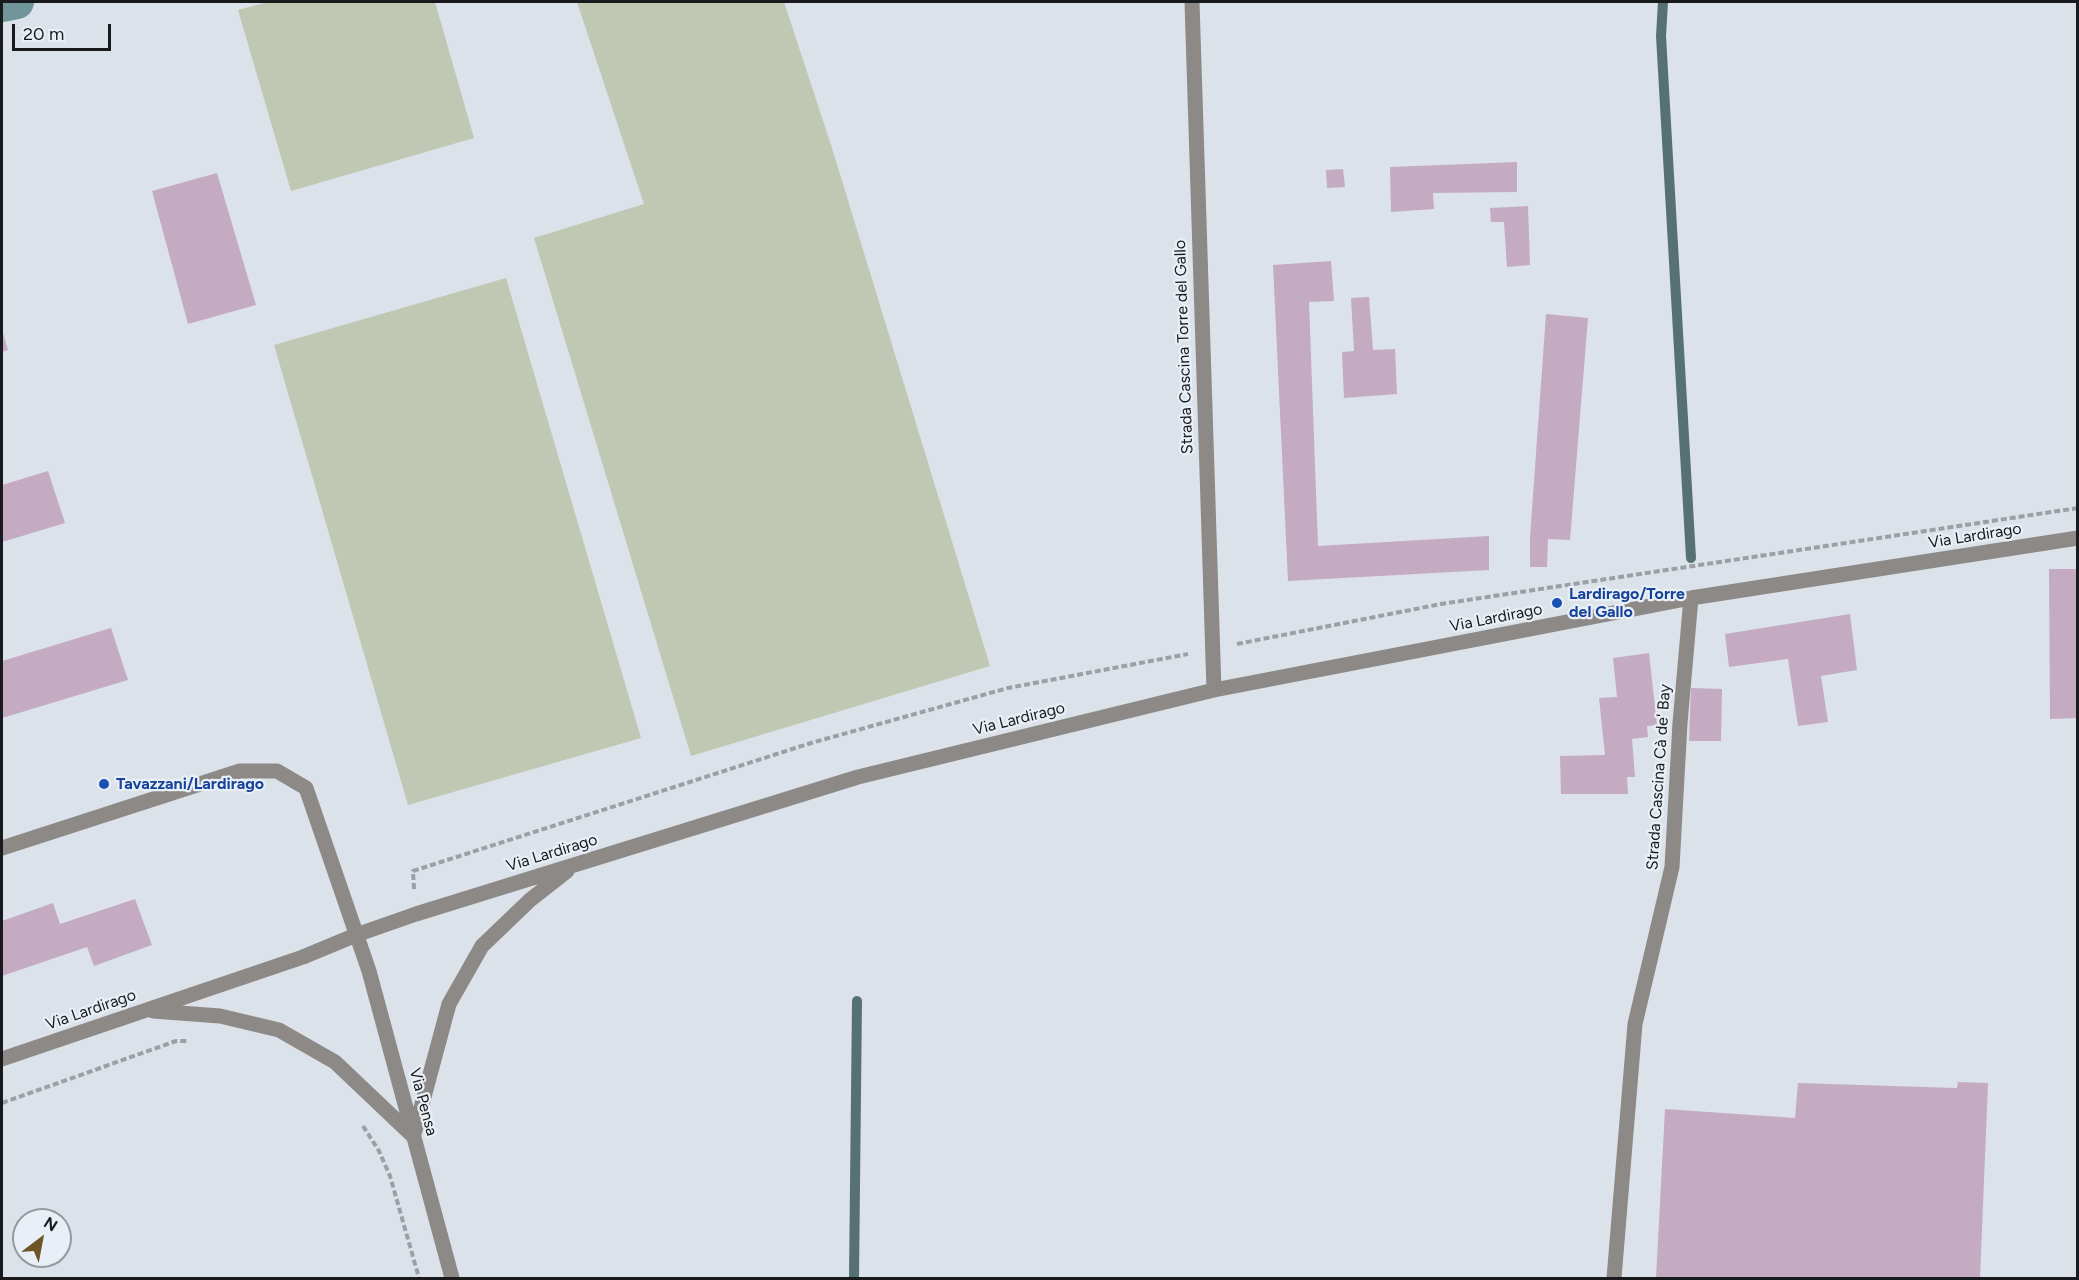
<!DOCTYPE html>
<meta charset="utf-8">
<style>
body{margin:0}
#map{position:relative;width:2079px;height:1280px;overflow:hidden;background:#dce2e9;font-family:Figtree,sans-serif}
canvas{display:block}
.frame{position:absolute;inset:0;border:3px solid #181a1d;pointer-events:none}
.north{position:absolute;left:12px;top:1208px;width:60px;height:60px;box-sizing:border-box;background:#e9eff6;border:2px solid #959a9f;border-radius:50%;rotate:32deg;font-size:16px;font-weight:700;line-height:24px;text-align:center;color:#181a1d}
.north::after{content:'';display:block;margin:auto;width:21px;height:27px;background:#6d5526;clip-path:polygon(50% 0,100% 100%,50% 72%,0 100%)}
.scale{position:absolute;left:12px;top:24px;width:99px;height:27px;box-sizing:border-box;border:3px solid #181a1d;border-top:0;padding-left:8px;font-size:18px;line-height:21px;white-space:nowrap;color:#181a1d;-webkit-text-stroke:4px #e9eff6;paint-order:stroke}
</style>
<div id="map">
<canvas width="2079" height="1280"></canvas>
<div class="frame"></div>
<div class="north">N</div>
<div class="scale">20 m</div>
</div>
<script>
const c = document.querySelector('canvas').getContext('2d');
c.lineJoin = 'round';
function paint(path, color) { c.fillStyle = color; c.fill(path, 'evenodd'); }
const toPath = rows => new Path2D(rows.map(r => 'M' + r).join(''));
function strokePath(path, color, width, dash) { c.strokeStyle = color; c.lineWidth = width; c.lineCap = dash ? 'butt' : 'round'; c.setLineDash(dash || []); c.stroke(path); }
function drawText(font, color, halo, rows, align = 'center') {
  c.font = font + ' Figtree,sans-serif'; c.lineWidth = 4.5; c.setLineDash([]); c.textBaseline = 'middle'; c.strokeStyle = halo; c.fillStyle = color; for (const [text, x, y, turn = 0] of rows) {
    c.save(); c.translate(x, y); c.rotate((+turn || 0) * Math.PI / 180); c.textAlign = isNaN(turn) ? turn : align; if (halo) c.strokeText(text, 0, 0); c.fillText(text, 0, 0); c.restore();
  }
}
paint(toPath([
 [268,2,435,2,474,138,291,191,238,10],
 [577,2,784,2,832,148,990,666,691,756,534,238,644,204],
 [506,278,641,738,408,805,274,345]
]), '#c0c7b3');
strokePath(toPath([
 [1663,2,1661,36,1691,558],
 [854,1278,857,1001]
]), '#567175', 10);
strokePath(toPath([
 [2,5,17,2]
]), '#70969b', 34);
paint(toPath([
 [1517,162,1517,192,1433,193,1434,209,1391,212,1390,167],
 [1343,169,1345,187,1327,188,1326,170],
 [217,173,256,305,188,324,152,191],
 [1528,206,1530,265,1507,267,1504,222,1491,222,1490,208],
 [1331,261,1334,301,1309,302,1318,546,1489,536,1489,570,1288,581,1273,265],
 [1369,297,1373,350,1395,349,1397,394,1344,398,1342,352,1354,351,1351,298],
 [1546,314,1588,318,1570,540,1548,539,1547,567,1530,567,1530,537],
 [2,330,8,350,2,352],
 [48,471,65,523,2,542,2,485],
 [2049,569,2078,569,2078,718,2050,719],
 [1850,614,1857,670,1821,676,1828,722,1798,726,1788,659,1729,667,1725,634],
 [111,628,128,680,2,718,2,661],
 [1649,653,1657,725,1647,726,1648,737,1632,739,1635,777,1627,777,1628,794,1561,794,1560,756,1605,755,1599,698,1617,697,1613,658],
 [1691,688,1722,689,1721,741,1689,741],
 [135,899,152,945,94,966,87,947,2,976,2,921,53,903,60,924],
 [1958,1082,1988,1083,1980,1278,1656,1278,1665,1109,1795,1118,1798,1083,1957,1088]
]), '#c5abc1');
strokePath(toPath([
 [1237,644,1441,604,2078,508],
 [414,889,413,871,811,743,1008,688,1188,654],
 [2,1103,176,1041,188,1041],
 [363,1126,379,1151,390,1176,419,1278]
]), '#9ba0a5', 4, [6, 3]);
strokePath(toPath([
 [1192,2,1214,690],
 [2,848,240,771,277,771,306,788,369,971,452,1278],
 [153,1011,220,1016,279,1030,335,1062,413,1136],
 [2,1059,303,957,356,935,416,914,858,777,1214,690,1691,598,2078,538],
 [414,1134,449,1004,482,946,530,900,567,871],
 [1614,1278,1635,1024,1672,867,1680,723,1691,598]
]), '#8c8986', 15);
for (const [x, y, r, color] of [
 [1557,603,6,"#1a4fb4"],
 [104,784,6,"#1a4fb4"]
]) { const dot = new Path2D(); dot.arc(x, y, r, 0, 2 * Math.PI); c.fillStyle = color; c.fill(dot); strokePath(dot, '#e9eff6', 2); }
drawText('16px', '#181a1d', '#e9eff6', [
 ["Strada Cascina Torre del Gallo",1184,347,-92],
 ["Via Lardirago",1975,536,-9],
 ["Via Lardirago",1496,618,-11],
 ["Via Lardirago",1019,719,-14],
 ["Strada Cascina Cà de' Bay",1659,777,-86],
 ["Via Lardirago",552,853,-17],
 ["Via Lardirago",91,1010,-19],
 ["Via Pensa",423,1102,75]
]);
drawText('bold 16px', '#164399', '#e9eff6', [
 ["Lardirago/Torre",1569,594],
 ["del Gallo",1569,612],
 ["Tavazzani/Lardirago",116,784]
], 'left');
</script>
